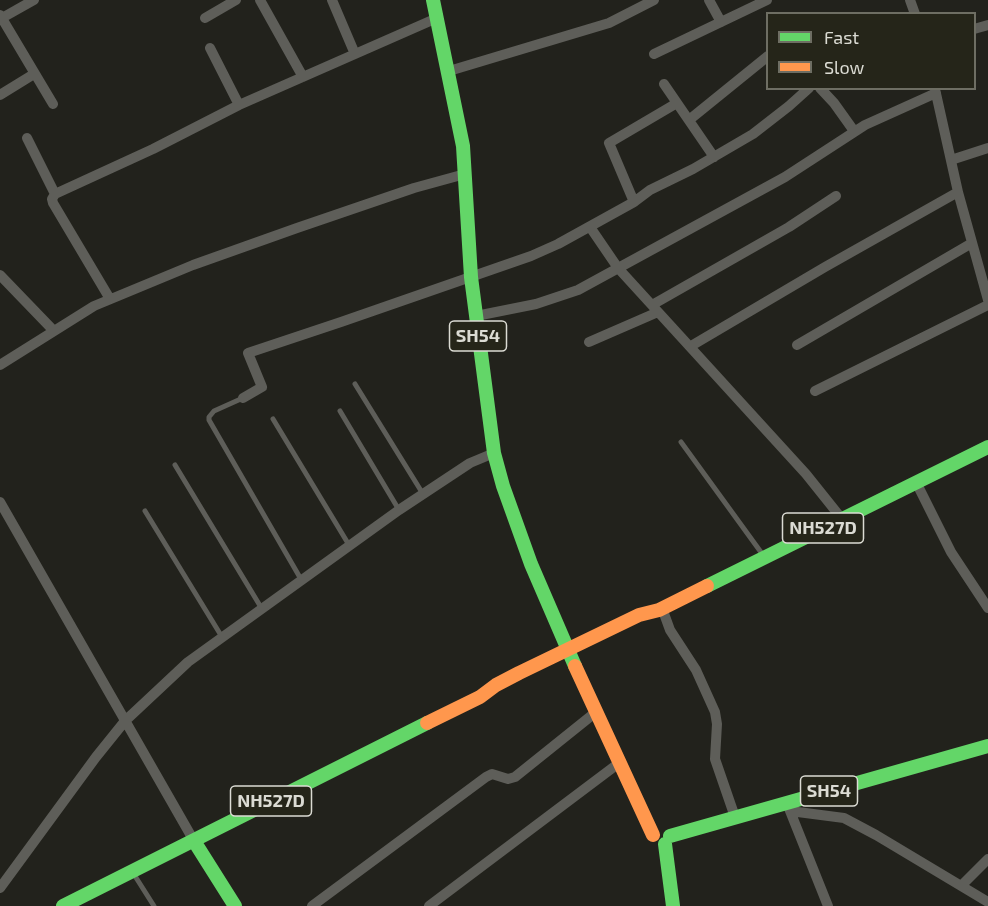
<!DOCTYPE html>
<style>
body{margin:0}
#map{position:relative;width:988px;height:906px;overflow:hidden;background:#22221c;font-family:"Exo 2",sans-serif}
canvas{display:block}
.legend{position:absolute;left:766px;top:12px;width:210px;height:78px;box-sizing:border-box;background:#252519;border:2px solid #6e6e63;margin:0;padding:8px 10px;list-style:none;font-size:18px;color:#dbdbd3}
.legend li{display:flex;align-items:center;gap:12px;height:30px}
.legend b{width:30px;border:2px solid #6e6e63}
</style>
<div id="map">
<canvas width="988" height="906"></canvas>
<ul class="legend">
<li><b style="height:8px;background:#63d668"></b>Fast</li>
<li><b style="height:8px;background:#ff974d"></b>Slow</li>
</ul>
</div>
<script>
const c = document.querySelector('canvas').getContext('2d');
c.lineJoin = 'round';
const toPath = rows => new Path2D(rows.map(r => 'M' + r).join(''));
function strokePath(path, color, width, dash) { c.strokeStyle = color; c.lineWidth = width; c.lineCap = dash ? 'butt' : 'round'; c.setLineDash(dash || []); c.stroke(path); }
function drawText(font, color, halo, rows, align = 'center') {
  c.font = font + ' "Exo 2",sans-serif'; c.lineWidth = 4.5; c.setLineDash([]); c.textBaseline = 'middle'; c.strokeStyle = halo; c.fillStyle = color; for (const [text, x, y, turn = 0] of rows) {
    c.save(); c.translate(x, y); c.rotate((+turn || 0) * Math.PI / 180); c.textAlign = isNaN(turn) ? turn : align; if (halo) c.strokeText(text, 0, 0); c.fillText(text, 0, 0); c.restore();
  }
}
strokePath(toPath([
 [355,384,423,494],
 [243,398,214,411,209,417,209,420,302,581],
 [340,411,399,510],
 [273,419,349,545],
 [681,442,763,555],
 [175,465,262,609],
 [145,511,222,637],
 [135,876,154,906]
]), '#5e5e59', 5);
strokePath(toPath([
 [260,0,303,77],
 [332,0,355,54],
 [709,0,721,22],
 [910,0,915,14],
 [0,15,53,104],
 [2,18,34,0],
 [205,18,236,0],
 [974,29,988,25],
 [210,48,239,105],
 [654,54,767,0],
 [449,71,609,23,654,0],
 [664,84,714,157],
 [820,88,834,103,854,131],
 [935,89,958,192,988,300],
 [0,95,34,74],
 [689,120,768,56],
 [27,138,55,194],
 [951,160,988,148],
 [634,202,609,143,677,103],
 [590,227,618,268,806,474,842,519],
 [0,275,53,330],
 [110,299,53,203,52,199,55,194,153,149,239,105,437,18],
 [652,305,789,227,836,196],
 [476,316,536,304,578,290,785,177,865,125,936,93],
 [589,342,658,312],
 [797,345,972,243],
 [691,346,825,267,958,192],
 [0,365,94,306,193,265,297,228,414,188,465,174],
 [815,391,988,305],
 [243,398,262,387,248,353,341,322,531,256,558,244,634,202,650,190,693,169,753,134,789,106,809,88],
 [916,482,951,552,988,608],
 [0,502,194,841],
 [662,608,670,630,696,670,715,712,717,724,715,759,735,817],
 [788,806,828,906],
 [790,811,844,818,876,835,988,902],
 [961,886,988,859],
 [0,888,96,757,125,721,188,662,399,510,470,463,494,453],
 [312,906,486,777,492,774,508,779,515,777,596,712],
 [429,906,619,763]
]), '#5e5e59', 10);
strokePath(toPath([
 [433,0,463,146,471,277,494,453,503,486,531,564,575,666],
 [707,586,988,447],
 [670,836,988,746],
 [194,841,235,906],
 [665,844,673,906],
 [63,906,427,723]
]), '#63d668', 14);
strokePath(toPath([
 [575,666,653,835],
 [427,723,480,697,496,685,519,673,639,615,659,610,707,586]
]), '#ff974d', 14);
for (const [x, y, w] of [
 [478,336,57],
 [823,528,81],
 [829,791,57],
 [271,801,81]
]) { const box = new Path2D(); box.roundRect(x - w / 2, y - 15, w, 30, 4.5); c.fillStyle = '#252519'; c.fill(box); strokePath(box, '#dbdbd3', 1.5); }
drawText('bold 18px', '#dbdbd3', null, [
 ["SH54",478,336],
 ["NH527D",823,528],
 ["SH54",829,791],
 ["NH527D",271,801]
]);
</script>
